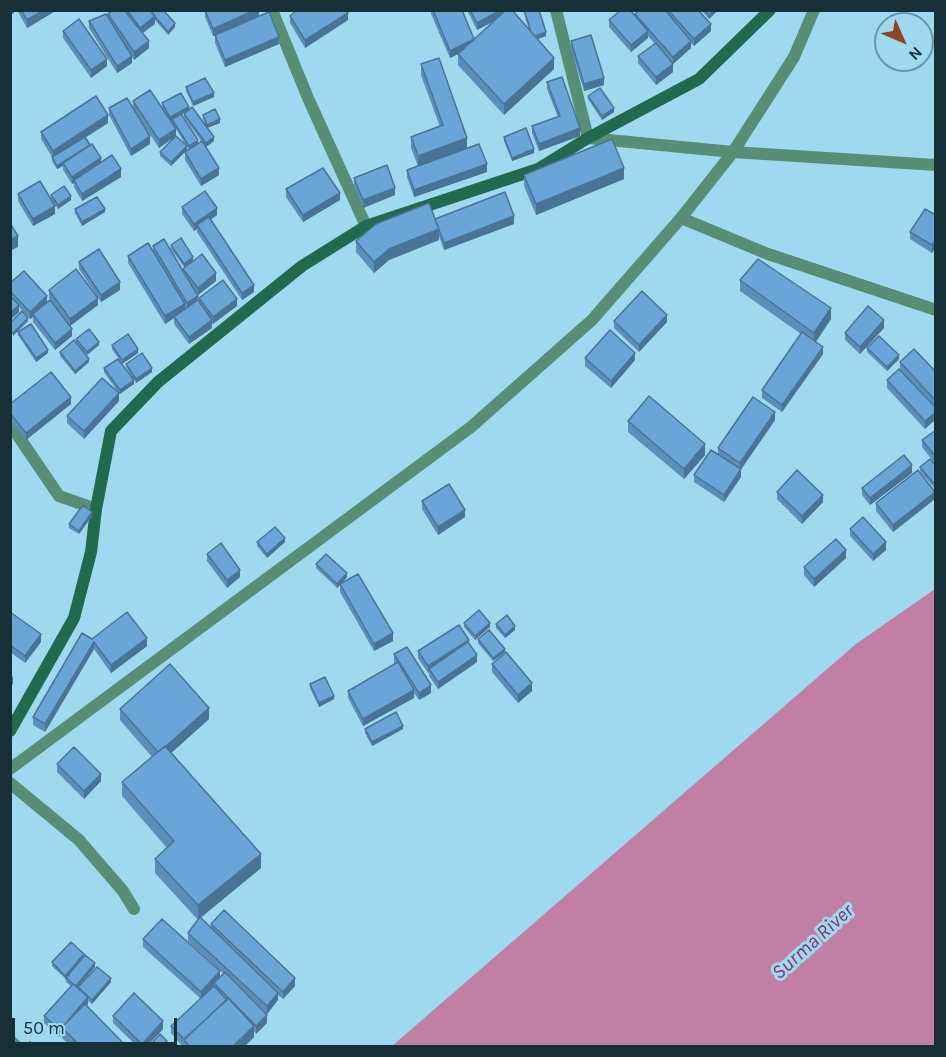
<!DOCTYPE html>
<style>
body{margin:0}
#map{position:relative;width:946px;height:1057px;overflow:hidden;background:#9ed9f0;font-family:Karla,sans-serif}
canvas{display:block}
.frame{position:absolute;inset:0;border:12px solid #172f37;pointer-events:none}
.north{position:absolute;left:874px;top:12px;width:60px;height:60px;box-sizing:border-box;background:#9ed9f0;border:2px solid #6895a6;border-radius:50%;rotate:135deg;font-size:16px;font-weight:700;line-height:24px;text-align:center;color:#172f37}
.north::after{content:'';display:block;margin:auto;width:21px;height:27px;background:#8d4524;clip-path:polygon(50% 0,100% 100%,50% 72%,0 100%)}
.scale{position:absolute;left:12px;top:1018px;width:165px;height:27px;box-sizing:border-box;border:3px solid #172f37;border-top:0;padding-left:8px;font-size:18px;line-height:21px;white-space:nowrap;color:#172f37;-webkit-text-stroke:4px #9ed9f0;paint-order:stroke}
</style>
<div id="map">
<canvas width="946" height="1057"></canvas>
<div class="frame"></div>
<div class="north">N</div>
<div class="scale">50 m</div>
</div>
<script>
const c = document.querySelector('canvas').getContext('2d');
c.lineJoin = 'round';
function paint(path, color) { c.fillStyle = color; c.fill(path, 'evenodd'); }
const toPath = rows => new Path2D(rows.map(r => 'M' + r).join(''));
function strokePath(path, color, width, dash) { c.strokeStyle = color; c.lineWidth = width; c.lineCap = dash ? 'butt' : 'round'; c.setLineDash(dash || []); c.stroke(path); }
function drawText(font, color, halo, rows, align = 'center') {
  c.font = font + ' Karla,sans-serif'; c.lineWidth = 6; c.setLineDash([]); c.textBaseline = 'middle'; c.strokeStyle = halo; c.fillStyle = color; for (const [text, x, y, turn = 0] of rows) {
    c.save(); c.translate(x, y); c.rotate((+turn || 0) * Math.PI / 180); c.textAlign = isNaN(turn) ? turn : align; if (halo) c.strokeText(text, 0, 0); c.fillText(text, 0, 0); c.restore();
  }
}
paint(toPath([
 [935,589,935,1046,392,1046,856,644]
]), '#c27fa6');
strokePath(toPath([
 [272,10,308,98,366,226],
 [556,10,588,138,733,152,936,165],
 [681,218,768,254,936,310],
 [10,424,59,496,96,509],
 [10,769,471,427,592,320,681,218,733,152,794,57,814,10],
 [10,783,79,840,123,891,134,909],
 [10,1040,16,1046]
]), '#578e75', 12);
strokePath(toPath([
 [10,731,74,618,91,552,96,509,111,431,158,382,302,266,366,226,538,169,588,138,699,79,770,10]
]), '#216a4e', 12);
paint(toPath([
 [17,10,57,10,27,28],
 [113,10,150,10,175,27,168,35,155,20,155,24,142,33,149,48,134,60,132,57,132,63,117,73,89,28,89,21,108,18,108,14],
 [205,10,259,10,259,16,279,44,225,67,215,43,215,36,213,36,205,17],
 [431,10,462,10,474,40,494,21,477,30,467,10,515,10,513,12,529,30,523,10,539,10,546,36,537,39,554,69,504,115,458,65,458,54,450,58,431,14],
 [639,10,698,10,711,31,694,46,691,43,691,48,673,64,673,72,656,85,638,63,638,56,655,44,648,36,648,38,631,52,609,27,609,20,635,16,635,14],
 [701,10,718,10,709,19],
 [290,16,348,20,305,48,290,23],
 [63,31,107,66,91,78,63,38],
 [571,41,604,85,584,91,571,48],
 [421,64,467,148,487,172,414,197,407,177,407,170,418,166,411,148,411,137,440,127,421,75],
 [547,82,580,136,539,151,532,133,532,126,558,117,547,89],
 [186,87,214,97,193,106,186,91],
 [588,96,614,112,602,120,588,99],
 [133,101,165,113,162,106,162,103,189,110,206,126,203,119,203,115,220,123,207,128,214,141,206,147,219,175,201,186,185,160,185,152,189,150,176,129,176,136,187,150,171,166,160,156,160,152,173,138,159,148,137,114,150,144,131,156,109,115,109,108,133,108],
 [186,112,184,114,184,117,202,142,198,144,181,114],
 [108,123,85,138,101,163,121,177,82,201,74,187,74,183,72,184,63,170,63,166,57,169,52,161,52,157,41,139,41,132],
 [504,137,534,153,512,161,504,141],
 [524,175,624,179,536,215,524,186],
 [354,178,395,195,363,208,354,185],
 [286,189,340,200,303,222,286,197],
 [18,194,55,214,33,226,18,201],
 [51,195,71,200,58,209,51,199],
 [182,207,217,215,211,219,254,292,242,300,197,232,197,229,194,231,182,214],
 [75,209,105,212,82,226,75,213],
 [936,215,936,247,932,253,910,239,910,232],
 [435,219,514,224,444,250,439,236,439,240,389,260,374,273,356,252,356,241],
 [171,245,193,261,184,267,171,249],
 [153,246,183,271,183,269,216,281,198,295,199,301,199,298,237,306,212,324,212,328,189,344,174,324,174,318,165,324,128,263,128,256,153,251],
 [79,262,120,290,101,302,79,269],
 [740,280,831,319,816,342,823,354,782,412,762,398,762,390,801,334,740,291],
 [10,283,47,302,60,313,49,298,49,290,98,305,70,326,72,336,55,350,33,322,33,317,30,319,19,307,19,312,10,320],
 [614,321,667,322,639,352,614,328],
 [884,328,860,354,845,340,845,333],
 [18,332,48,353,36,362,18,335],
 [76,339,99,345,87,355,76,343],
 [112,345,138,353,122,364,112,349],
 [867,348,899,359,887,371,867,352],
 [60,352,89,362,75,374,60,356],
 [585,358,635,360,611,388,585,366],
 [900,362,936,372,936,408,925,429,887,388,887,380,900,369],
 [126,364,152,372,136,383,126,367],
 [104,368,134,384,119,394,119,401,84,439,67,423,67,416,118,392,104,372],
 [10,404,71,404,26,440,10,421],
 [775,420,741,469,741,477,724,502,694,482,694,475,718,454,718,448],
 [628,421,705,455,684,479,628,432],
 [936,430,936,465,922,447,922,440],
 [936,466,936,490,920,471,920,467],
 [912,473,870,505,862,495,862,488],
 [777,492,823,502,802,524,777,499],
 [935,499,893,532,876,511,876,503],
 [422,501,465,517,438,535,422,509],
 [92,516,79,534,69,528,69,524],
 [850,529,886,550,873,561,850,536],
 [257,542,285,542,267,558,257,546],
 [207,554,240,577,227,588,207,561],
 [846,558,814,587,804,575,804,567],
 [316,564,347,577,341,584,393,641,374,651,340,592,340,585,337,588,316,568],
 [10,612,41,642,25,663,10,652],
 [464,623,490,627,475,640,464,627],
 [496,624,515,630,505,638,496,628],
 [92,639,147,646,111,673,94,649,45,732,33,725,33,717],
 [478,639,505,652,493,661,478,643],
 [469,643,477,662,438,689,429,676,429,672,428,673,418,658,418,651],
 [394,654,431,693,419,700,414,693,414,698,363,726,348,698,348,691,396,664,394,662],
 [492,664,532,691,518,703,492,672],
 [310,684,334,699,319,707,310,688],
 [120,709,209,719,171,753,261,868,201,917,211,928,211,924,295,986,283,999,278,995,278,1000,267,1014,267,1023,256,1034,254,1031,254,1037,244,1047,183,1047,171,1033,171,1026,201,999,143,947,143,939,220,977,224,974,188,941,188,933,198,920,155,873,155,859,167,848,122,796,122,782,152,757,120,720],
 [365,729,403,729,372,746,365,733],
 [57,764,101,781,84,799,57,772],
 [84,956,95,967,80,984,111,982,92,1004,88,1001,88,1004,86,1006,127,1047,71,1047,62,1038,62,1035,60,1037,44,1023,44,1016,71,986,66,982,66,979,52,966,52,962],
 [113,1016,163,1029,146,1047,138,1047,113,1023]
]), '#5a8fb9');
paint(toPath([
 [12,10,14,10,14,13,10,15,10,11],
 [44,10,57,10,27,28,27,20],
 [255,10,259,10,259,16,213,36,213,29],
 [501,10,515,10,477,30,477,23],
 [714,10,718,10,709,19,709,15],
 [348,13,348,20,305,48,305,40],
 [155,16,155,24,140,35,140,28],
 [175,23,175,27,168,35,168,32],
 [711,24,711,31,694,46,694,39],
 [648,31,648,38,631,52,631,45],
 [546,32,546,36,533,41,533,37],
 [279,37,279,44,225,67,225,60],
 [474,39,474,46,450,58,450,51],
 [149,41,149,48,134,60,134,52],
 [691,41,691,48,673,64,673,57],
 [132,56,132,63,117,73,117,66],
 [554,58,554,69,504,115,504,104],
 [107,59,107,66,91,78,91,70],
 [673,64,673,72,656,85,656,77],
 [604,78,604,85,584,91,584,84],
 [214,93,214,97,193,106,193,102],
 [189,107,189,110,170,121,170,117],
 [614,108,614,112,602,120,602,116],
 [108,115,108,123,53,158,53,151],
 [220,119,220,123,207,128,207,125],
 [580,128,580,136,539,151,539,144],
 [176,129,176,136,159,148,159,140],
 [150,136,150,144,131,156,131,149],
 [214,137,214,141,206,147,206,143],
 [467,138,467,149,418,167,418,156],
 [198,140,198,144,189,150,189,146],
 [90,145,63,163,63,166,57,169,57,166],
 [187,146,187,150,171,166,171,162],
 [534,149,534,153,512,161,512,158],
 [101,158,101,166,74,180,74,183,72,184,72,177],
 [487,164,487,172,414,197,414,190],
 [219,168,219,175,201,186,201,179],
 [624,168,624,179,536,215,536,204],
 [121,169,121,177,82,201,82,194],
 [395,188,395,195,363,208,363,200],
 [340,193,340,200,303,222,303,215],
 [71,196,71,200,58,209,58,205],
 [55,206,55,214,33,226,33,219],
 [217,208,217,215,199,228,197,225,197,229,194,231,194,224],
 [105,209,105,212,82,226,82,222],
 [514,216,514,224,444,250,444,243],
 [439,229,439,240,389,260,374,273,374,262,389,249],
 [18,236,18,247,10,251,10,240],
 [936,240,936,247,932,253,932,245],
 [193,257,193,261,184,267,184,264],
 [216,273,216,281,198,295,198,288],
 [120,282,120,290,101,302,101,295],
 [254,285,254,292,242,300,242,293],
 [47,296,47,303,33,314,33,317,30,319,30,312],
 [198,296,198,304,187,310,187,303],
 [98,298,98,305,70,326,70,319],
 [237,299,237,306,213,324,213,317],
 [185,304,185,311,165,324,165,316],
 [19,305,19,312,10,320,10,313],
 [831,308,831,319,814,344,814,333],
 [667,315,667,322,639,352,639,345],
 [28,318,28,321,13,336,13,333],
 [212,320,212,328,189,344,189,337],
 [884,320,884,328,860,354,860,347],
 [72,329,72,336,55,350,55,343],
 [99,342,99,345,87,355,87,352],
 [823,347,823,354,782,412,782,405],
 [138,349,138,353,122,364,122,360],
 [48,350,48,353,36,362,36,358],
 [635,353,635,360,611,388,611,381],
 [899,355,899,359,887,371,887,367],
 [89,359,89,362,75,374,75,371],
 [152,368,152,372,136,383,136,379],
 [134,380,134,384,120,394,120,390],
 [119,393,119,401,84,439,84,431],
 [71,397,71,404,26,440,26,433],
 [775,412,775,420,740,471,740,463],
 [936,412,936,419,925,429,925,421],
 [705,444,705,455,684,479,684,469],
 [912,465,912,473,870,505,870,498],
 [741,469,741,477,724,502,724,495],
 [935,492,935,499,893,532,893,525],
 [823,495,823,502,802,524,802,516],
 [465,510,465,517,438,535,438,527],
 [92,512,92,516,79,534,79,531],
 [285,538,285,542,267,558,267,554],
 [886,542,886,550,873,561,873,554],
 [846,550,846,558,814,587,814,579],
 [240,570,240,577,227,588,227,580],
 [347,573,347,577,337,588,337,584],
 [490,623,490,627,475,640,475,636],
 [515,626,515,630,505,638,505,635],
 [393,633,393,641,374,651,374,644],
 [41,634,41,642,25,663,25,656],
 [147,638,147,646,111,673,111,665],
 [469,640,469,647,429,669,429,672,428,673,428,666],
 [94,642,94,649,45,732,45,724],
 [505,649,505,652,493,661,493,658],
 [477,655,477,662,438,689,438,682],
 [13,676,13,684,10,688,10,681],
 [532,683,532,691,518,703,518,695],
 [431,685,431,693,419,700,419,693],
 [414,690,414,698,363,726,363,719],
 [334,696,334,699,319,707,319,703],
 [209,708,209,719,159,764,159,753],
 [403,726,403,729,372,746,372,742],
 [101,774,101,781,84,799,84,791],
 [261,854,261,868,198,920,198,905],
 [84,954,84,957,65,980,65,976],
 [95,963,95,967,75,990,75,986],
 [220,971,220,979,214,983,214,985,201,999,201,992],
 [111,978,111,982,92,1004,92,1000],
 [295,978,295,986,283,999,283,992],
 [278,993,278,1000,267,1014,267,1006],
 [88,997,88,1004,66,1031,62,1027],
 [267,1015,267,1023,256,1034,256,1026],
 [163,1021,163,1029,146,1047,142,1047,142,1044],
 [254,1026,254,1037,244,1047,232,1047]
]), '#4a7496');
const building = toPath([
 [21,10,44,10,27,20,21,10],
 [113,10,124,10,149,41,134,52,108,14,113,10],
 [127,10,150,10,155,16,140,28,127,10],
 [154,10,163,10,175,23,168,32,151,12,154,10],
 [205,10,255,10,213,29,205,10],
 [297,10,346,10,348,13,305,40,290,16,297,10],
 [433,10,462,10,474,39,450,51,433,10],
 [470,10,501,10,477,23,470,10],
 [506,10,512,10,554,58,504,104,458,54,506,10],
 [524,10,539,10,546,32,535,36,531,32,524,10],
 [621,10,630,10,648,31,631,45,609,20,621,10],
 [639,10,665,10,691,41,673,57,635,14,639,10],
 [668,10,698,10,711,24,694,39,668,10],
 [705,10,714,10,709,15,705,10],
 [269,12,279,37,225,60,215,35,269,12],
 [106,14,132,56,117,66,89,21,106,14],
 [79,19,107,59,91,70,63,31,79,19],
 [591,35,604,78,584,84,571,41,591,35],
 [656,43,673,64,656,77,638,56,656,43],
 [439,58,467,138,418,156,411,137,443,125,421,64,439,58],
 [562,77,580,128,539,144,532,126,560,116,547,82,562,77],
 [205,78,214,93,193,102,186,87,205,78],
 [600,88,614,108,602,116,588,96,600,88],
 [150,90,176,129,159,140,133,101,150,90],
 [181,93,189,107,170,117,162,103,181,93],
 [96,96,108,115,53,151,41,132,96,96],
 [127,98,150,136,131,149,109,108,127,98],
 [192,107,214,137,206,143,184,114,192,107],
 [215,109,220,119,207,125,203,115,215,109],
 [181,114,198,140,189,146,172,119,181,114],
 [526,128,534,149,512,158,504,137,526,128],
 [176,136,187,146,171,162,160,152,176,136],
 [85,137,90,145,57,166,52,157,85,137],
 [612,139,624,168,536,204,524,175,612,139],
 [202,141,219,168,201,179,185,152,202,141],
 [92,144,101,158,72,177,63,163,92,144],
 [479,144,487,164,414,190,407,170,479,144],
 [112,155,121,169,82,194,74,180,112,155],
 [387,165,395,188,363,200,354,178,387,165],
 [323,168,340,193,303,215,286,189,323,168],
 [40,181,55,206,33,219,18,194,40,181],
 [64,186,71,196,58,205,51,195,64,186],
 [205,191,217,208,194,224,182,207,205,191],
 [505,192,514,216,444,243,435,219,505,192],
 [97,197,105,209,82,222,75,209,97,197],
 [429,203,439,229,389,249,374,262,356,241,376,224,429,203],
 [925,209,936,215,936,240,932,245,910,232,925,209],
 [209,217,254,285,242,293,197,225,209,217],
 [10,223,18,236,10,240,10,223],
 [181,238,193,257,184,264,171,245,181,238],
 [164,239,198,296,187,303,153,246,164,239],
 [148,243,185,304,165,316,128,256,148,243],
 [99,249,120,282,101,295,79,262,99,249],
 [202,254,216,273,198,288,183,269,202,254],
 [758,259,831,308,814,333,740,280,758,259],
 [76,269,98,298,70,319,49,290,76,269],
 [24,271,47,296,30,312,10,291,10,283,24,271],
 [223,280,237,299,213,317,199,298,223,280],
 [642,291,667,315,639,345,614,321,642,291],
 [10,296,19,305,10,313,10,296],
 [50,300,72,329,55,343,33,314,50,300],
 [198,300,212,320,189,337,174,317,198,300],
 [868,306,884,320,860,347,845,333,868,306],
 [22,311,28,318,13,333,10,330,10,323,22,311],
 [31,324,48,350,36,358,18,332,31,324],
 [89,329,99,342,87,352,76,339,89,329],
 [610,330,635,353,611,381,585,358,610,330],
 [802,332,823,347,782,405,762,390,802,332],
 [128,334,138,349,122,360,112,345,128,334],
 [879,336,899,355,887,367,867,348,879,336],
 [74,340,89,359,75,371,60,352,74,340],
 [914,349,936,372,936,401,900,362,914,349],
 [142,353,152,368,136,379,126,364,142,353],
 [118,359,134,380,120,390,104,368,118,359],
 [899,369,936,408,936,412,925,421,887,380,899,369],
 [51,372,71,397,26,433,10,413,10,404,51,372],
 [102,378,119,393,84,431,67,416,102,378],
 [649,396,705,444,684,469,628,421,649,396],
 [753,397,775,412,740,463,718,448,753,397],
 [936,430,936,457,922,440,936,430],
 [711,450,741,469,724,495,694,475,711,450],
 [904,455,912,465,870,498,862,488,904,455],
 [930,459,936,466,936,486,920,467,930,459],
 [797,470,823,495,802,516,777,492,797,470],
 [918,470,935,492,893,525,876,503,918,470],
 [449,484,465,510,438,527,422,501,449,484],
 [83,505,92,512,79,531,69,524,83,505],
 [863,517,886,542,873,554,850,529,863,517],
 [275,527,285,538,267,554,257,542,275,527],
 [836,539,846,550,814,579,804,567,836,539],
 [221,543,240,570,227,580,207,554,221,543],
 [326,554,347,573,337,584,316,564,326,554],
 [358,574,393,633,374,644,340,584,358,574],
 [479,610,490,623,475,636,464,623,479,610],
 [10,612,41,634,25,656,10,645,10,612],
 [127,612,147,638,111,665,94,642,45,724,33,717,82,633,92,639,127,612],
 [507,615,515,626,505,635,496,624,507,615],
 [459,625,469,640,428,666,418,651,459,625],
 [489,630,505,649,493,658,478,639,489,630],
 [468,642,477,655,438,682,429,669,468,642],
 [407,647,431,685,419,693,394,654,407,647],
 [506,652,532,683,518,695,492,664,506,652],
 [398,662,414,690,363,719,348,691,398,662],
 [170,664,209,708,165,747,158,752,120,709,170,664],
 [325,677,334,696,319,703,310,684,325,677],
 [396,712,403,726,372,742,365,729,396,712],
 [165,746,261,854,198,905,155,859,174,841,122,782,165,746],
 [74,747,101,774,84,791,57,764,74,747],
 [224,910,295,978,283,992,211,924,224,910],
 [200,917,278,993,267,1006,188,933,200,917],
 [162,919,220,971,201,992,143,939,162,919],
 [71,942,84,954,65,976,52,962,71,942],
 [85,955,95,963,76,986,66,978,85,955],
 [97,967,111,978,92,1000,78,987,97,967],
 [225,972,267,1015,256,1026,214,983,225,972],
 [73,984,88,997,60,1030,44,1016,73,984],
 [214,986,227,1000,184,1039,171,1026,214,986],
 [134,993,163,1021,142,1044,113,1016,134,993],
 [228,998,254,1026,232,1047,190,1047,184,1040,228,998],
 [85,1004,127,1047,81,1047,62,1027,85,1004],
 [160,1034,167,1041,161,1047,148,1047,160,1034],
 [30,1042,34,1047,25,1047,30,1042]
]);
paint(building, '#69a6d7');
strokePath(building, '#4a7496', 1.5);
drawText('italic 20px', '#833366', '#9ed9f0', [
 ["Surma River",813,942,-42]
]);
</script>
